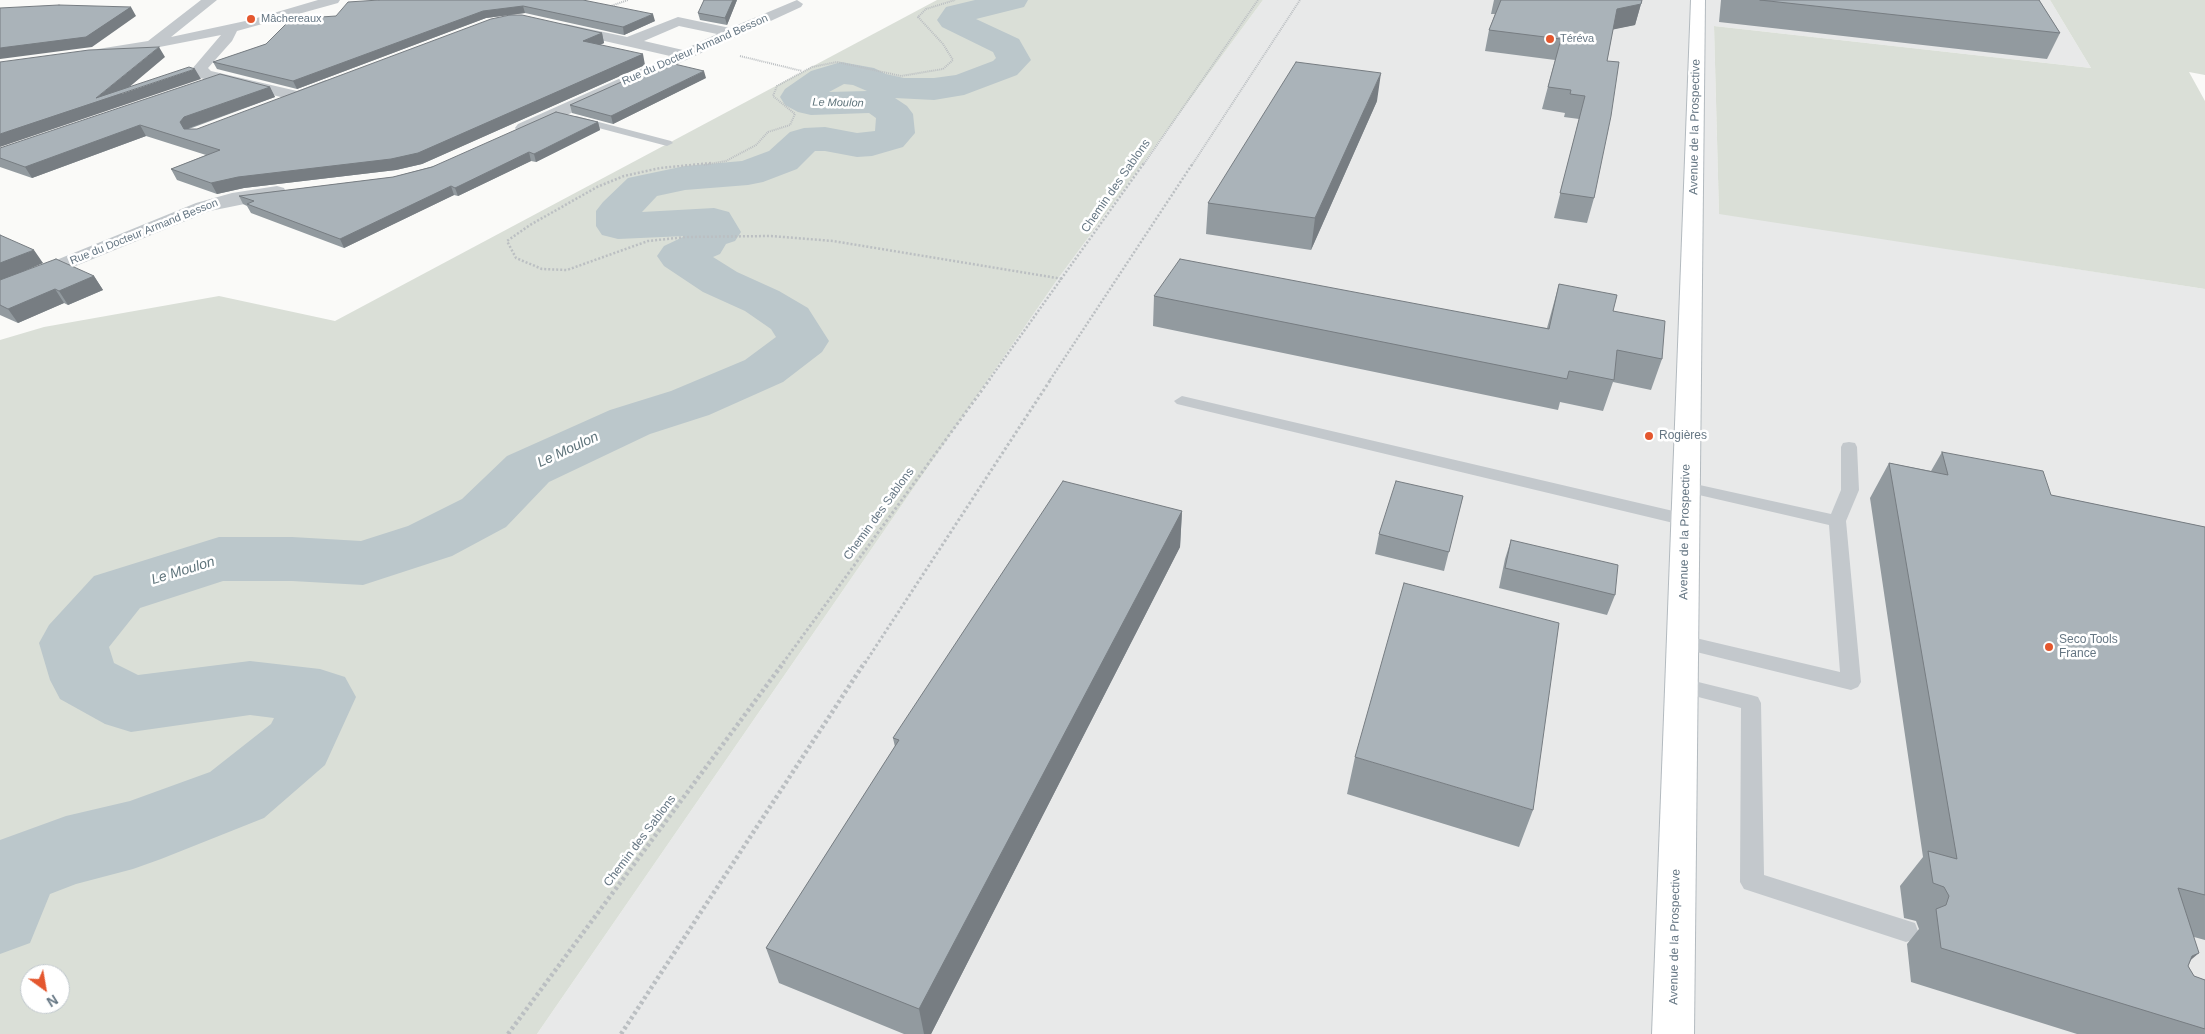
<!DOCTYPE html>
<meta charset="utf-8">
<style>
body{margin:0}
#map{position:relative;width:2205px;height:1034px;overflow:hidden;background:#fafaf8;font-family:Helvetica,sans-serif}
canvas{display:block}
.north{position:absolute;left:20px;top:964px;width:50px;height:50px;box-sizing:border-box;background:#fff;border:1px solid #c1c8cd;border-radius:50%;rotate:148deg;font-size:14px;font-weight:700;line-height:20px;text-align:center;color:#657683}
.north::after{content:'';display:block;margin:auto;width:18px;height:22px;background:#e4572e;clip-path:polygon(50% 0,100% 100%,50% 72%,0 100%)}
</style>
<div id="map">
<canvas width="2205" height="1034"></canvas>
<div class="north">N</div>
</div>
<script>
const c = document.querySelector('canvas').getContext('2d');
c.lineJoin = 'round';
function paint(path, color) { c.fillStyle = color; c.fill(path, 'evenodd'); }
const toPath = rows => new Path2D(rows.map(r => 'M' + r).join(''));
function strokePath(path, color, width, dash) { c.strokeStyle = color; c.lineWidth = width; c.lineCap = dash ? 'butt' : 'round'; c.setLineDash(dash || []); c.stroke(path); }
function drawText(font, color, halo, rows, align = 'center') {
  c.font = font + ' Helvetica,sans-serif'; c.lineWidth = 5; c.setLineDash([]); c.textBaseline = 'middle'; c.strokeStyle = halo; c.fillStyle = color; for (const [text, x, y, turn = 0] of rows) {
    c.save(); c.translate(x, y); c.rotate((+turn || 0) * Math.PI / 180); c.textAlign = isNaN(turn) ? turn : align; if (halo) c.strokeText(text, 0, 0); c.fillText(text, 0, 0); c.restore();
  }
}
paint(toPath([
 [1263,0,2050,0,2091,68,1714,26,1719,213,2205,289,2205,1034,537,1034,1057,280]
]), '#e8e9e9');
paint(toPath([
 [937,0,1263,0,1057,280,537,1034,0,1034,0,340,44,327,219,296,335,321],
 [30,974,60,974,60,1004,30,1004],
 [2050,0,2205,0,2205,75,2189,72,2205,101,2205,289,1719,214,1714,26,2091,68]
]), '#dadfd7');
paint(toPath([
 [975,0,1028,0,1024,7,976,19,1019,39,1031,60,1017,75,964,95,934,100,895,98,907,106,913,114,915,133,903,147,872,156,857,157,825,151,815,151,797,169,763,182,748,185,685,190,657,196,642,212,714,208,729,212,741,232,735,241,726,244,720,254,713,257,737,272,779,291,808,308,829,341,822,352,783,382,709,415,650,434,549,482,506,527,452,556,363,585,292,581,223,581,140,608,109,647,114,663,138,675,250,661,320,669,345,677,356,697,325,765,264,818,161,859,133,869,76,884,50,894,30,943,0,954,0,840,66,816,130,801,210,772,271,724,274,718,250,715,131,732,105,724,60,699,50,680,39,643,49,625,94,576,219,537,292,537,361,541,408,526,462,499,507,456,610,410,671,391,745,360,776,337,771,329,745,311,703,292,664,266,657,256,664,246,685,236,618,239,602,235,596,226,596,211,603,202,628,178,685,166,742,161,769,151,790,132,804,128,825,127,857,133,875,131,876,118,869,113,811,115,798,112,785,105,780,97,785,89,811,71,841,62,874,68,886,74,904,78,934,78,956,75,993,61,996,58,993,52,942,27,937,20,946,7,975,0],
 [844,84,853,85,867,91,829,92,844,84]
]), '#bbc7cb');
const secondary = toPath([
 [1691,0,1705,0,1694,1034,1652,1034,1691,0]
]);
strokePath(secondary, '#b3babf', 2);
strokePath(toPath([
 [608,7,628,0],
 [740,56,802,71],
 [704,165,726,161,756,145,768,132,790,125,795,114,773,96,777,86,812,67,837,62,901,76,943,69,953,60,943,44,918,17,926,9,955,0],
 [1143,165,1258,0],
 [1192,165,1300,0]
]), '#bbbfc2', 2, [1, 1]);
strokePath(toPath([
 [711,163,660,168,624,176,597,187,530,225,507,241,516,258,542,269,567,270,648,241,686,237,771,236,833,241,1063,279],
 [989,380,1144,163],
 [1050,380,1193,163]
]), '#bbbfc2', 2.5, [2, 2]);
strokePath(toPath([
 [783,663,990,379],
 [865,663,1051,379]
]), '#bbbfc2', 3, [2.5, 2.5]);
strokePath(toPath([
 [508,1034,784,662],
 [621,1034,865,662]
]), '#bbbfc2', 4.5, [3, 3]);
paint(toPath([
 [576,116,671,141,673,143,667,146,572,121,571,119,576,116],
 [1182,396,1686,514,1692,516,1695,520,1692,524,1686,526,1177,404,1174,401,1182,396],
 [1849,442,1855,443,1857,447,1859,490,1846,521,1861,682,1858,687,1851,690,1676,647,1673,642,1676,637,1683,635,1840,672,1829,525,1686,492,1680,491,1678,487,1680,483,1686,482,1831,514,1841,490,1841,447,1843,443,1849,442],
 [1682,678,1751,695,1758,697,1761,703,1764,875,1915,923,1918,931,1915,939,1906,942,1744,889,1740,882,1741,708,1675,691,1672,686,1675,681,1682,678]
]), '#c3c8cc');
paint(toPath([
 [201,0,217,0,171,37,250,20,318,0,340,0,338,3,237,31,232,41,208,68,211,71,297,91,326,80,334,85,332,88,298,101,200,78,192,69,221,35,98,59,90,54,98,49,148,41,201,0],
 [797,0,803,4,801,7,530,132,524,133,518,132,515,128,518,124,670,56,561,31,559,28,561,25,566,24,627,37,678,17,730,28,797,0],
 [679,26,717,34,683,50,644,41,679,26],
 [277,186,284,188,286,192,284,196,210,211,0,297,0,283,196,203,232,193,277,186]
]), '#c3c8cc');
paint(secondary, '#fff');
paint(toPath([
 [583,0,655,21,624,35,525,13,486,18,297,89,217,69,213,62,266,44,336,16,378,1],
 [737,0,727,25,700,20,698,13],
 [1494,0,1642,0,1635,25,1613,29,1607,61,1594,198,1587,223,1554,218,1579,119,1564,117,1565,113,1542,109,1555,60,1485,51,1489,30,1495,14,1491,14],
 [1721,0,2039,0,2060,33,2047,59,1719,22],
 [602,33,604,43,600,45,645,65,422,164,396,170,244,188,217,194,177,180,171,169,206,155,146,136,32,178,0,167,0,148,270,87,275,97,189,129,197,129],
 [706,78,613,124,572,113,570,105],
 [1377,101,1311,250,1206,234,1208,203],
 [598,122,600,130,536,162,531,161,458,196,454,195,344,248,251,213,247,206,243,204,239,196,393,177],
 [0,235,43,263,24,271,94,276,103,290,68,305,64,303,18,323,0,315],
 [1559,284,1613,311,1662,359,1651,390,1613,382,1603,411,1560,402,1558,410,1153,326,1154,296,1547,328],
 [1942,452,2051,495,2205,527,2205,940,2194,937,2191,960,2188,966,2194,976,2205,980,2205,1034,2077,1034,1911,982,1907,944,1919,929,1916,921,1904,918,1900,886,1923,857,1870,498,1889,463,1931,471],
 [1463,496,1444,571,1375,554,1379,534],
 [1182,511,1180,547,931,1034,904,1034,779,983,766,948,895,747,893,738],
 [1511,540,1615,595,1607,615,1499,588,1505,559],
 [1355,757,1533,810,1519,847,1347,794]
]), '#929a9f');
paint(toPath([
 [733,0,737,0,727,25,725,18],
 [1641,4,1635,25,1611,30,1617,9],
 [523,6,525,13,486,18,297,89,293,81,483,11],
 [131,7,136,16,92,47,0,59,0,48],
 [653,14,655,21,624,35,623,27],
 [602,33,604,43,586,51,583,41],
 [159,47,165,57,121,94,195,69,201,79,0,147,0,134,96,98],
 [643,54,645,65,422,164,396,170,244,188,217,194,211,183],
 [704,71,706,78,613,124,611,116],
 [1381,73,1377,101,1311,250,1315,218],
 [270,87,275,97,189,128,186,133,180,122,184,117],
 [598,122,600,130,536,162,534,154],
 [140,125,146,136,32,178,25,167],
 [529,152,531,161,458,196,455,188],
 [451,186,454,195,344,248,340,239],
 [34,250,43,263,0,281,0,263],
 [94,276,103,290,68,305,59,291],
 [55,289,64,303,18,323,8,309],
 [1182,511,1180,547,931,1034,924,1034,919,1009],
 [2199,953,2160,986,2192,956]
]), '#777d82');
const building = toPath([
 [379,0,583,0,653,14,623,27,523,6,483,11,293,81,213,62,266,44,291,19,336,16,348,2,379,0],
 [704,0,733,0,725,18,698,13,704,0],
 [1501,0,1642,0,1641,4,1617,9,1607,61,1619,62,1611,116,1594,198,1560,193,1585,96,1570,94,1571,90,1548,87,1561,39,1489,30,1501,0],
 [1760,0,2039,0,2060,33,1760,0],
 [59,5,131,7,86,37,0,48,0,8,59,5],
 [510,15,522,15,602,33,583,41,643,54,418,153,391,159,238,177,211,183,171,169,220,150,140,125,25,167,0,158,0,148,220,74,270,87,184,117,180,122,184,129,197,129,491,19,510,15],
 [159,47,96,98,189,67,195,69,0,134,0,62,89,50,159,47],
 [666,62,704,71,611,116,570,105,666,62],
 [1296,62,1381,73,1315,218,1208,203,1296,62],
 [556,112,598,122,534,154,529,152,455,188,451,186,340,239,247,204,254,201,239,196,393,177,432,167,556,112],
 [0,235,34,250,0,263,0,235],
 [56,259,94,276,59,291,55,289,8,309,0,305,0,280,56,259],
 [1180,259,1549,329,1559,284,1617,295,1613,311,1665,321,1662,359,1617,350,1614,380,1569,371,1567,379,1154,296,1180,259],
 [1942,452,2043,471,2051,495,2205,527,2205,895,2178,888,2199,953,2192,956,2188,966,2194,976,2205,980,2205,1029,1941,948,1936,909,1946,905,1949,896,1944,887,1933,883,1928,851,1957,859,1889,463,1948,475,1942,452],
 [1063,481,1182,511,919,1009,766,948,899,740,893,738,1063,481],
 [1396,481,1463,496,1449,552,1379,534,1396,481],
 [1511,540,1618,565,1615,595,1505,568,1511,540],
 [1404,583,1559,623,1533,810,1355,757,1404,583]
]);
paint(building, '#aab3b9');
strokePath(building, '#777d82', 1);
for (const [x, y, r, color] of [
 [251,19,5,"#e4572e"],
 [1550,39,5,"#e4572e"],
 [1649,436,5,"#e4572e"],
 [2049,647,5,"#e4572e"]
]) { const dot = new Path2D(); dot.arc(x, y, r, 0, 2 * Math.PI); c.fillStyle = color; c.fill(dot); strokePath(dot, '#fff', 2); }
drawText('11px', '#657683', '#fff', [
 ["Mâchereaux",261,19],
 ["Téréva",1560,39]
], 'left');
drawText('11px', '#657683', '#fff', [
 ["Rue du Docteur Armand Besson",695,50,-24],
 ["Rue du Docteur Armand Besson",144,232,-22]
]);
drawText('italic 11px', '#60757c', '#fff', [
 ["Le Moulon",838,103,1]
]);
drawText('12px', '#657683', '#fff', [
 ["Avenue de la Prospective",1695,127,-89],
 ["Chemin des Sablons",1116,186,-55],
 ["Chemin des Sablons",879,514,-54],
 ["Avenue de la Prospective",1685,532,-89],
 ["Chemin des Sablons",640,841,-53],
 ["Avenue de la Prospective",1675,937,-89]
]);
drawText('12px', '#657683', '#fff', [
 ["Rogières",1659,436],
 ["Seco Tools",2059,640],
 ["France",2059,654]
], 'left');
drawText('italic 14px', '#60757c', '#fff', [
 ["Le Moulon",568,450,-25],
 ["Le Moulon",183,571,-17]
]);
</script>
